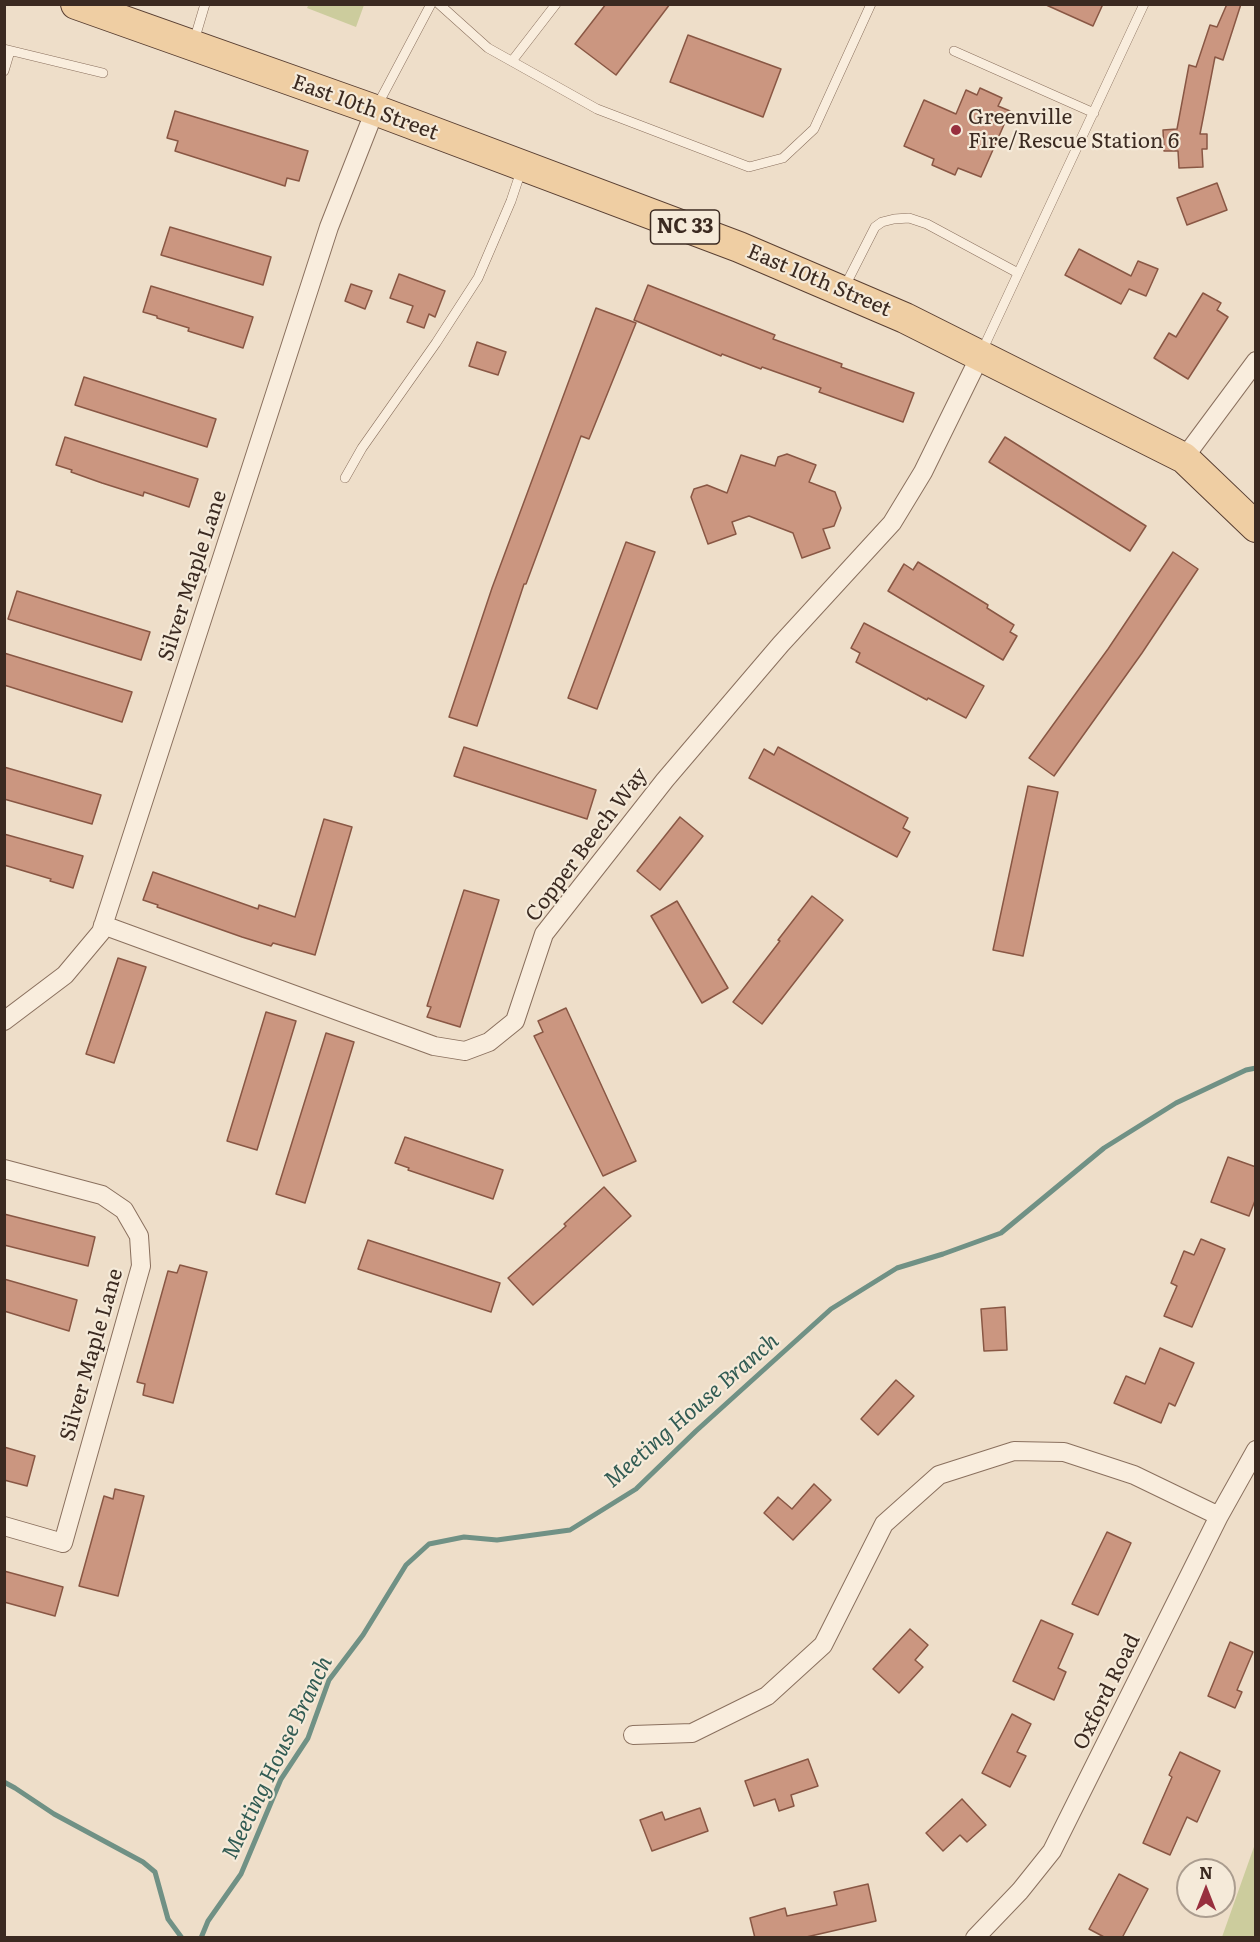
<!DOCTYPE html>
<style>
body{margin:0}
#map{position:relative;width:1260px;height:1942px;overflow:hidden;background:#eedec9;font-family:Literata,serif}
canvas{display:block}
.frame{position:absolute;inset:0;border:6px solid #3b2a21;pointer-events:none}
.north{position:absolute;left:1176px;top:1858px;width:60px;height:60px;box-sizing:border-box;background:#f5ead9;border:2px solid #ab9d8f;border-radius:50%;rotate:0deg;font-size:16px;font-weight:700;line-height:24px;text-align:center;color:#3b2a21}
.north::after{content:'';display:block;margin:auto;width:21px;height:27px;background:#982f3e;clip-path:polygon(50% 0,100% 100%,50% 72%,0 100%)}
</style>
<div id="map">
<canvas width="1260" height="1942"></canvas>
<div class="frame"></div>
<div class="north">N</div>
</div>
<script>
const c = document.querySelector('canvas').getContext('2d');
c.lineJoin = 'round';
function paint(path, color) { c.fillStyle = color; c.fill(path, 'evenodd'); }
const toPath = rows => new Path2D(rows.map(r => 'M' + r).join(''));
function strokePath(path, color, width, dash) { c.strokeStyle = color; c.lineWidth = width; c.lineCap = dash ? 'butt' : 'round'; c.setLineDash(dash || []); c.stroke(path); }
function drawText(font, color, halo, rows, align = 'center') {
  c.font = font + ' Literata,serif'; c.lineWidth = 4.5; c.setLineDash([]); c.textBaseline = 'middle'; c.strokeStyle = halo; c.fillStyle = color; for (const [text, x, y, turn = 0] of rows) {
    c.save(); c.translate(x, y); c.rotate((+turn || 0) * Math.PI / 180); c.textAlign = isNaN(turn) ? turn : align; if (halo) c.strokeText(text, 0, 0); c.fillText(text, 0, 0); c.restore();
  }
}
paint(toPath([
 [309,4,364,4,364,5,356,27,307,8],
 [1255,1844,1255,1937,1222,1937]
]), '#cccc9d');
strokePath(toPath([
 [4,1782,15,1788,54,1814,143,1862,155,1872,168,1919,182,1938],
 [201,1938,208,1921,241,1874,281,1779,308,1738,329,1680,363,1635,406,1565,429,1544,464,1537,497,1540,570,1530,636,1489,696,1431,831,1309,897,1268,943,1254,1001,1233,1104,1148,1176,1103,1246,1070,1256,1068]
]), '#709185', 5);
const building = toPath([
 [606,4,670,4,616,75,575,44,606,4],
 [1044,4,1103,4,1093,26,1044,4],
 [1227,4,1241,4,1223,60,1215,57,1200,134,1207,134,1207,149,1202,149,1203,167,1179,168,1178,151,1164,151,1163,130,1177,129,1189,65,1196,67,1210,25,1217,27,1227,4],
 [688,35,781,69,763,117,670,82,688,35],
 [980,88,1002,98,998,106,1010,111,981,177,958,168,955,175,932,165,934,159,904,146,924,100,956,114,966,90,977,95,980,88],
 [175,111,308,151,299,181,287,178,285,186,175,151,178,141,167,138,175,111],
 [1217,183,1227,210,1187,225,1177,198,1217,183],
 [170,227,271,257,263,285,161,255,170,227],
 [1079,249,1131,276,1138,261,1158,269,1146,296,1129,289,1121,304,1065,275,1079,249],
 [399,274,445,291,435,317,429,314,424,328,407,322,413,306,390,298,399,274],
 [351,284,372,291,365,309,345,301,351,284],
 [648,285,775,335,773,339,842,364,841,367,914,393,903,422,819,392,821,388,762,367,761,369,722,354,721,356,634,320,648,285],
 [151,286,253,317,243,348,188,331,189,328,157,318,157,316,143,312,151,286],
 [1203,293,1221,303,1217,310,1228,317,1188,379,1154,358,1169,333,1176,337,1203,293],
 [596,308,636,323,589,439,581,436,526,584,524,584,477,726,449,717,492,588,596,308],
 [477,342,506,352,498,375,469,366,477,342],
 [84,377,216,419,207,447,75,405,84,377],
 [65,437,198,479,189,507,144,492,143,496,102,483,71,472,72,470,56,465,65,437],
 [1005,437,1146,526,1130,551,989,462,1005,437],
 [787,454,816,465,809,482,835,492,841,508,834,526,823,529,830,548,802,558,793,533,749,516,732,522,736,534,708,544,691,497,694,489,707,485,727,493,741,455,775,466,778,457,787,454],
 [626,542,655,552,597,709,568,698,626,542],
 [1173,552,1198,569,1142,653,1054,776,1029,758,1108,649,1173,552],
 [918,562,988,605,987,608,1014,625,1010,632,1017,636,1003,660,888,591,904,564,913,570,918,562],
 [17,591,150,632,141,660,8,619,17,591],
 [864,623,984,686,966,718,928,698,927,700,856,662,860,653,851,648,864,623],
 [4,653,132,692,122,722,4,685,4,653],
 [464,747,596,790,587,819,454,776,464,747],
 [778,747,908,818,903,828,910,832,897,857,749,778,764,749,774,755,778,747],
 [4,767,101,795,92,824,4,799,4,767],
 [1028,786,1058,792,1023,956,993,950,1028,786],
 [680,817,703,836,660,890,637,871,680,817],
 [324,819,352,827,315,955,273,943,271,946,242,937,157,907,158,905,143,900,153,872,258,909,259,905,295,917,324,819],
 [4,834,83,856,73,888,50,881,51,879,4,865,4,834],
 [464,890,499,900,460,1027,427,1017,431,1007,427,1006,464,890],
 [812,896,843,920,762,1024,733,1002,780,941,778,940,812,896],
 [677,901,728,988,702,1003,651,916,677,901],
 [118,958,146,967,114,1063,86,1054,118,958],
 [566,1008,636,1161,603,1176,534,1036,543,1032,538,1021,566,1008],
 [266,1012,296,1021,257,1150,227,1141,266,1012],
 [326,1033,354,1042,305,1203,276,1194,326,1033],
 [405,1137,503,1170,493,1199,408,1170,409,1168,395,1163,405,1137],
 [1228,1157,1256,1167,1256,1198,1249,1216,1211,1202,1228,1157],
 [604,1187,631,1216,533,1305,508,1278,566,1226,564,1224,604,1187],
 [4,1214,95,1237,88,1266,4,1245,4,1214],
 [1201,1239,1225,1249,1192,1327,1164,1316,1177,1286,1171,1283,1184,1251,1194,1255,1201,1239],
 [368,1240,500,1283,491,1312,358,1269,368,1240],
 [180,1265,207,1272,173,1403,143,1395,145,1384,137,1382,168,1271,177,1273,180,1265],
 [4,1279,77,1300,69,1331,4,1311,4,1279],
 [1005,1307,1007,1350,984,1351,981,1309,1005,1307],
 [1160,1348,1194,1363,1175,1406,1169,1403,1161,1423,1114,1403,1126,1376,1145,1384,1160,1348],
 [896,1380,914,1396,878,1435,861,1419,896,1380],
 [4,1447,35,1456,27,1486,4,1480,4,1447],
 [814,1484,831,1500,793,1540,764,1513,778,1497,792,1509,814,1484],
 [115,1489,144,1496,118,1596,79,1586,104,1496,113,1499,115,1489],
 [1107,1532,1131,1543,1098,1615,1072,1604,1107,1532],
 [4,1571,63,1587,55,1616,4,1602,4,1571],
 [1041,1620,1073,1634,1058,1668,1066,1672,1054,1700,1013,1681,1041,1620],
 [910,1629,928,1645,915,1660,923,1667,899,1693,873,1669,910,1629],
 [1230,1642,1253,1652,1237,1690,1242,1692,1235,1708,1208,1696,1230,1642],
 [1012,1714,1031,1724,1017,1752,1026,1756,1010,1787,982,1773,1012,1714],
 [1180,1752,1220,1771,1197,1822,1187,1817,1170,1855,1143,1843,1172,1777,1169,1775,1180,1752],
 [808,1759,818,1786,791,1795,794,1806,779,1811,775,1799,754,1806,745,1781,808,1759],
 [962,1799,986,1825,967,1842,960,1835,943,1851,926,1833,962,1799],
 [700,1808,708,1831,652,1851,640,1820,662,1812,665,1820,700,1808],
 [1119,1874,1148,1889,1122,1938,1106,1938,1089,1929,1119,1874],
 [868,1884,876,1921,802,1938,755,1938,750,1918,785,1908,787,1916,837,1905,834,1892,868,1884]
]);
paint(building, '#cb9680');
strokePath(building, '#895744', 1.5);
const service = toPath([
 [439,4,488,48,597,109,749,167,783,158,814,129,871,4],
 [194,41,205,4],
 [4,49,103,73],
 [954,51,1094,113],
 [512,61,556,4],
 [4,71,10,51],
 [377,106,431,4],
 [845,286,875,227,882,222,894,219,909,218,927,224,1018,273],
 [981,353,1144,4],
 [345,478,362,448,436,343,478,278,511,201,522,168]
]);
const minor = toPath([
 [1184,458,1256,361],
 [103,925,434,1046,465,1051,489,1042,515,1021,544,934,665,780,781,644,892,523,923,472,980,356],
 [4,1021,65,975,101,932,329,227,375,110],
 [4,1169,102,1195,124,1210,139,1236,141,1266,63,1543,4,1526],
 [633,1735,692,1733,767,1696,823,1645,884,1524,939,1475,1014,1451,1064,1452,1134,1475,1219,1516],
 [975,1938,1020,1891,1052,1851,1219,1516,1256,1450]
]);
const primary = toPath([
 [76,4,375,110,739,247,905,318,1184,458,1256,527]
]);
strokePath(service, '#8a705e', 10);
strokePath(minor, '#8a705e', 20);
strokePath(primary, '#593f32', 32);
strokePath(service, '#f9eddd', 9);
strokePath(minor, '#f9eddd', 18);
strokePath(primary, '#efcea3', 30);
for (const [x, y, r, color] of [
 [956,130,6,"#982f3e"]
]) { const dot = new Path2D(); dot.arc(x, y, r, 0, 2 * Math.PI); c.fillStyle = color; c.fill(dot); strokePath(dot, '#f5ead9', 2); }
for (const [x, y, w] of [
 [685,227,69]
]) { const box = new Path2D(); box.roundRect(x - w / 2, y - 17, w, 34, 4.5); c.fillStyle = '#f5ead9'; c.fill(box); strokePath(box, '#3b2a21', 1.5); }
drawText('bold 20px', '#3b2a21', null, [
 ["NC 33",685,227]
]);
drawText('21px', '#3b2a21', '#f5ead9', [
 ["East 10th Street",365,108,20],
 ["East 10th Street",819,281,23],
 ["Silver Maple Lane",193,576,-72],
 ["Copper Beech Way",587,845,-53],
 ["Silver Maple Lane",92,1355,-74],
 ["Oxford Road",1107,1692,-64]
]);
drawText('21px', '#3b2a21', '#f5ead9', [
 ["Greenville",968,118],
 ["Fire/Rescue Station 6",968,142]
], 'left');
drawText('italic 22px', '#315b53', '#f5ead9', [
 ["Meeting House Branch",692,1411,-41],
 ["Meeting House Branch",278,1758,-64]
]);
</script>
